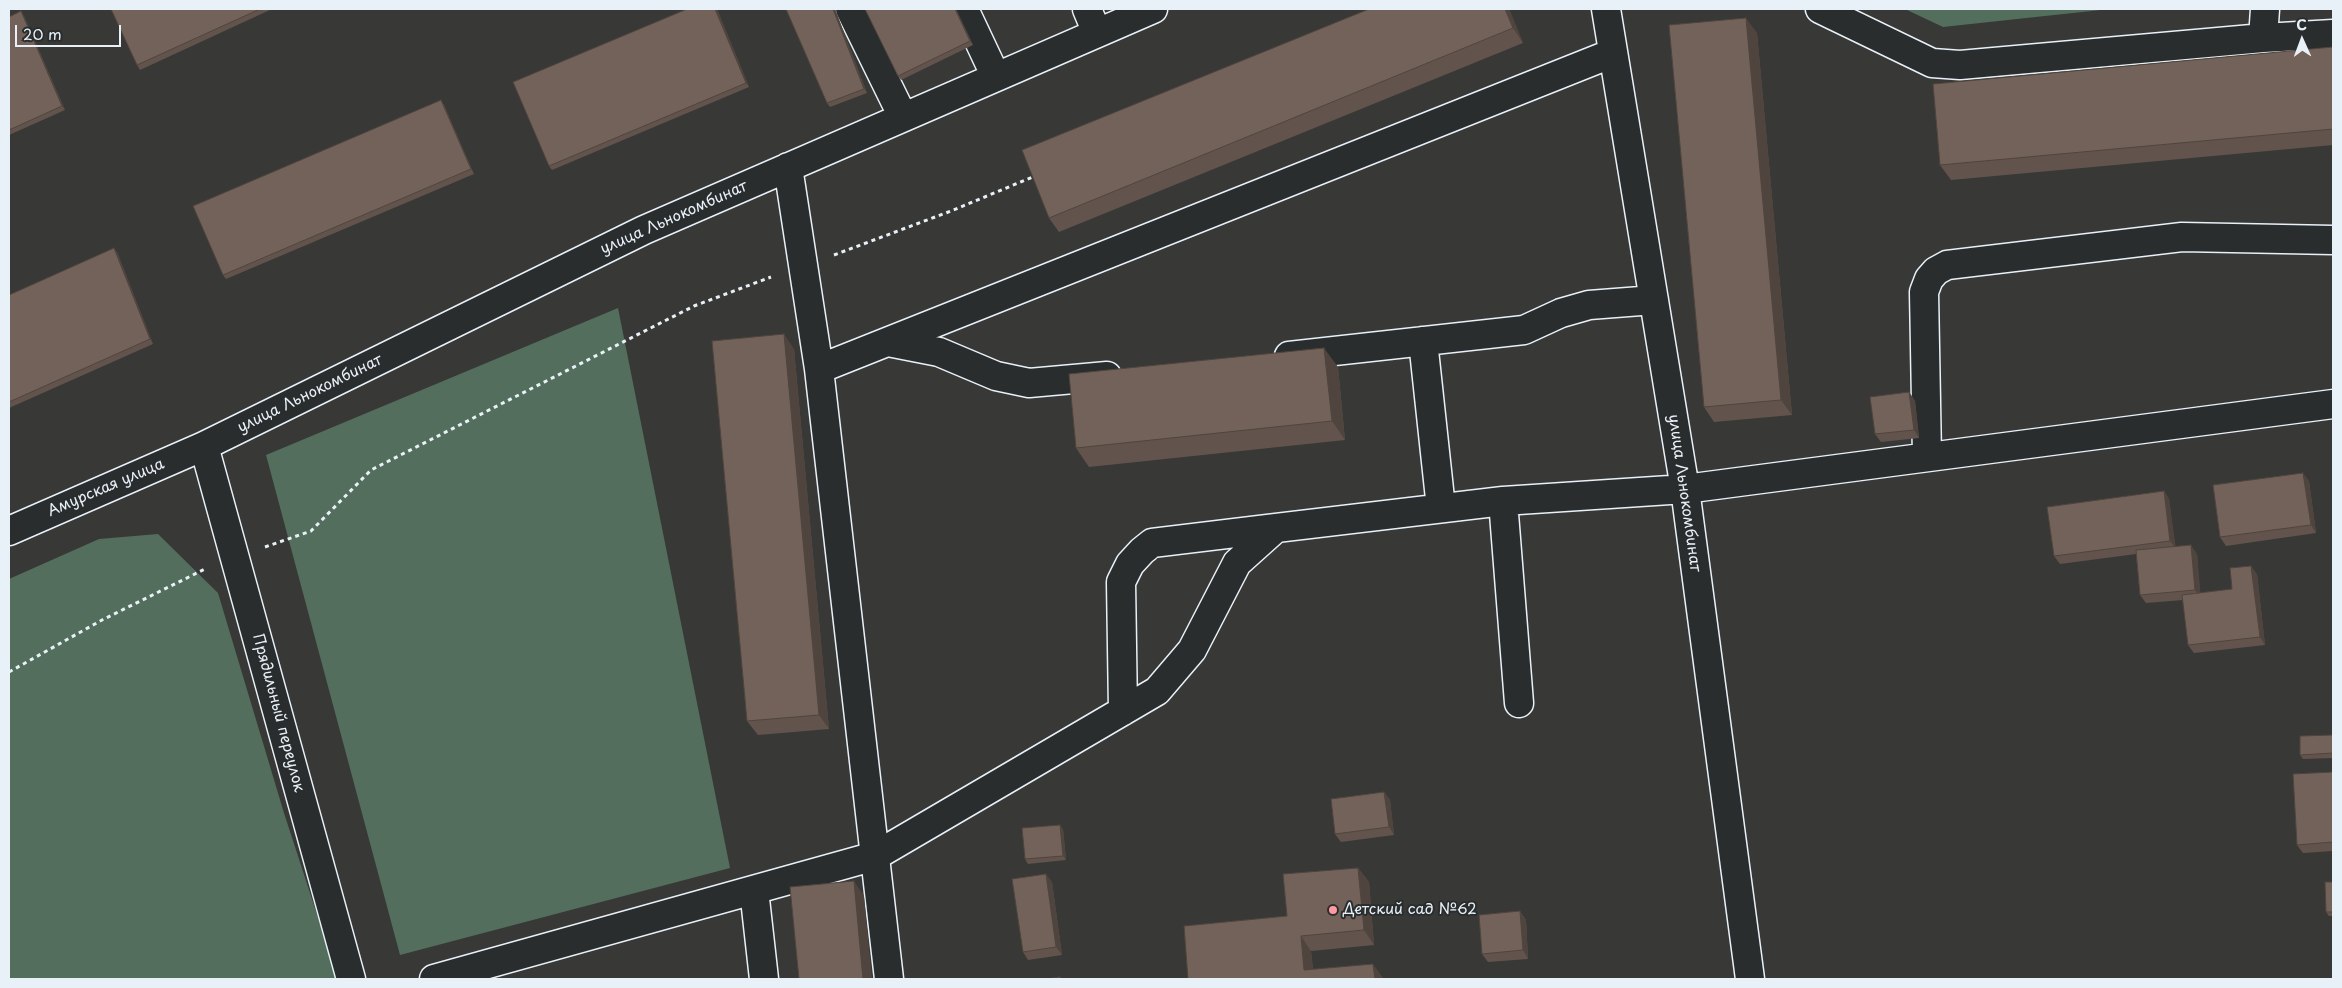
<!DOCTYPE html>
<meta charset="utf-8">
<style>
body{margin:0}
#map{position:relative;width:2342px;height:988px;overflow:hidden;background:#383837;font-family:"Playpen Sans",sans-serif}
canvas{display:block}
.frame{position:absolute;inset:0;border:10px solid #e8f1f8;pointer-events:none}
.north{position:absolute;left:2277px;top:15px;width:50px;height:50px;-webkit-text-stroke:4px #2a2d2e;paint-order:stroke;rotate:358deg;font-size:14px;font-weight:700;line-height:20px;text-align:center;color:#e8f1f8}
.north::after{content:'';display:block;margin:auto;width:18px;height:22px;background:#e8f1f8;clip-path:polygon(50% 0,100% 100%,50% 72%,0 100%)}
.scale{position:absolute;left:15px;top:25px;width:106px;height:22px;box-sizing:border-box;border:2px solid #e8f1f8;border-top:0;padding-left:6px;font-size:15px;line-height:18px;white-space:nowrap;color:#e8f1f8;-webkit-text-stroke:4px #2a2d2e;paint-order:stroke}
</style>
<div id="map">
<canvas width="2342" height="988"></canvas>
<div class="frame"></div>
<div class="north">С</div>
<div class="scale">20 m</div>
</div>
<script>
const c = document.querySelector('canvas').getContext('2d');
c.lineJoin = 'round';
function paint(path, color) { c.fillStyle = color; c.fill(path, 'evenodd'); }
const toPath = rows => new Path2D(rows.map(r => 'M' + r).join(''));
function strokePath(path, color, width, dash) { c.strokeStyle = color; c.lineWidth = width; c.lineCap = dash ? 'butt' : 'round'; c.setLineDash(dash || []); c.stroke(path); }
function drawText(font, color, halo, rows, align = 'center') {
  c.font = font + ' "Playpen Sans",sans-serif'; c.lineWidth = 4; c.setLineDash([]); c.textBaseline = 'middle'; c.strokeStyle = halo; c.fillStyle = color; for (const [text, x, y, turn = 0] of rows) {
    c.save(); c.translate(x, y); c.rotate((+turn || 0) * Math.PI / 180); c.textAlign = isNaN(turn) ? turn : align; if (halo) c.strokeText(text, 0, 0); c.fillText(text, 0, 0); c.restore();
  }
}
paint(toPath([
 [1905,9,2110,9,1943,27],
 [618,308,730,868,400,955,266,455],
 [158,534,218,593,284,813,338,979,9,979,9,579,99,539]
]), '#536e5d');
const minor = toPath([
 [850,9,903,117],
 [964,9,996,77],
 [1087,9,1097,33],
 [1606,9,1685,489,1750,979],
 [1820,9,1932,63,1960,65,2263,38,2265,9],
 [2263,38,2333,34],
 [788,167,819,369],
 [1423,341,1441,508],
 [888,342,939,352,996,376,1029,383,1107,376],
 [1289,356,1524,330,1561,313,1589,305,1654,300],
 [204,446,351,979],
 [1927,457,1924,292,1929,279,1936,271,1947,265,2182,237,2333,240],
 [1503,501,1519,703],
 [9,531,204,446,644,230,1153,9],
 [1123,711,1121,582,1130,564,1142,551,1152,543,1276,528],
 [754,890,764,979],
 [434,979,875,856,1157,691,1192,650,1237,563,1276,528,1503,501,1685,489,2333,404],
 [889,979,819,369,1613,53]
]);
strokePath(minor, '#e8f1f8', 31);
strokePath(toPath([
 [834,255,951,211,1035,176],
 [265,547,311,531,371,470,694,306,771,277],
 [9,672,102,620,205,569]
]), '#e8f1f8', 3, [4, 4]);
strokePath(minor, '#2a2d2e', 28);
paint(toPath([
 [111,9,272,9,140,70,137,65],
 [687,9,717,9,749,87,552,170,549,166],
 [786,9,835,9,867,93,830,107,827,103],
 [956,9,973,45,901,80,898,76],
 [1509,9,1523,43,1059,232,1049,218],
 [21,11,24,16,65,110,9,135,9,17],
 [1757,33,1792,415,1714,422,1704,407],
 [2333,47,2333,145,1951,180,1940,165],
 [441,100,444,105,474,174,226,279,223,275],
 [117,252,153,344,9,408,9,295],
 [794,349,829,729,758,735,747,721],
 [1338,367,1345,440,1089,467,1076,448],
 [1909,392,1915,401,1919,438,1881,442,1875,434],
 [2309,481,2316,533,2226,546,2220,537],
 [2164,491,2169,499,2175,547,2197,554,2200,593,2232,589,2257,574,2265,645,2194,653,2188,645,2183,600,2146,603,2140,595,2136,554,2060,564,2054,556],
 [2333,735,2333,758,2303,759,2300,755],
 [2333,772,2333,851,2303,853,2297,845],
 [1384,792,1390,800,1394,835,1341,842,1335,834],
 [1063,829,1066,860,1028,864,1025,859],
 [1358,868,1369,882,1374,945,1311,951,1313,969,1384,979,1188,979,1287,916],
 [1052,882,1062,955,1028,960,1023,952],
 [2333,882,2333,916,2329,916,2326,912],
 [1520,911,1526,920,1528,959,1488,962,1482,954]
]), '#62544d');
paint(toPath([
 [715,9,717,9,749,87,746,83],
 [833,9,835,9,867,93,864,89],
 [955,9,956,9,973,45,970,41],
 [1505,9,1509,9,1523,43,1513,28],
 [21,11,24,16,65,110,62,106],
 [1746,18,1757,33,1792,415,1781,400],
 [441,100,444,105,474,174,471,169],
 [114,248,117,252,153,344,150,339],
 [784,334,794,349,829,729,819,715],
 [1324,348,1338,367,1345,440,1332,421],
 [1909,392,1915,401,1919,438,1914,430],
 [2303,473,2309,481,2316,533,2311,525],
 [2164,491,2169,499,2176,549,2170,541],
 [2191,545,2197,554,2201,599,2195,590],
 [2251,566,2257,574,2265,645,2260,637],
 [1384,792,1390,800,1394,835,1389,827],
 [1060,825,1063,829,1066,860,1063,856],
 [1358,868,1369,882,1374,945,1364,930],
 [1046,874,1052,882,1062,955,1056,947],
 [854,881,864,896,872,979,863,979],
 [1520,911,1526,920,1528,959,1523,950],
 [1301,936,1311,951,1314,979,1304,970],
 [1373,964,1384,979,1375,979]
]), '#50453e');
const building = toPath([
 [111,9,260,9,137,65,111,9],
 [687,9,715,9,746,83,549,166,513,82,687,9],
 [786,9,833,9,864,89,827,103,786,9],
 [865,9,955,9,970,41,898,76,865,9],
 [1369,9,1505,9,1513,28,1049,218,1022,150,1369,9],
 [21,11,62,106,9,130,9,17,21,11],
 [1746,18,1781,400,1704,407,1669,25,1746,18],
 [2333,47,2333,129,1940,165,1933,84,2333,47],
 [441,100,471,169,223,275,193,206,441,100],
 [114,248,150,339,9,402,9,295,114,248],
 [784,334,819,715,747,721,712,341,784,334],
 [1324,348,1332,421,1076,448,1069,374,1324,348],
 [1909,392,1914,430,1875,434,1870,397,1909,392],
 [2303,473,2311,525,2220,537,2213,485,2303,473],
 [2164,491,2170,541,2054,556,2047,507,2164,491],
 [2191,545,2195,590,2140,595,2136,550,2191,545],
 [2251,566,2260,637,2188,645,2182,595,2232,589,2230,568,2251,566],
 [2333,735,2333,753,2300,755,2300,736,2333,735],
 [2333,772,2333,842,2297,845,2293,774,2333,772],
 [1384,792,1389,827,1335,834,1331,799,1384,792],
 [1060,825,1063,856,1025,859,1022,828,1060,825],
 [1358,868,1364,930,1301,936,1304,970,1373,964,1375,979,1188,979,1184,926,1287,916,1283,874,1358,868],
 [1046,874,1056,947,1023,952,1012,879,1046,874],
 [854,881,863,979,799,979,790,887,854,881],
 [2325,882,2333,882,2333,912,2326,912,2325,882],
 [1520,911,1523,950,1482,954,1479,915,1520,911],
 [1060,977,1061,979,1046,979,1060,977]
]);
paint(building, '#726259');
strokePath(building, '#50453e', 1);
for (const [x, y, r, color] of [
 [1333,910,5,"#ff9aa2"]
]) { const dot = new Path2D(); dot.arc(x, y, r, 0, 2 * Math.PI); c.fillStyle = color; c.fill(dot); strokePath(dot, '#2a2d2e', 2); }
drawText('15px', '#e8f1f8', '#2a2d2e', [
 ["улица Льнокомбинат",674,218,-24],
 ["улица Льнокомбинат",310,394,-26],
 ["Амурская улица",106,488,-23],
 ["улица Льнокомбинат",1684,493,82],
 ["Прядильный переулок",278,713,75]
]);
drawText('15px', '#e8f1f8', '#2a2d2e', [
 ["Детский сад №62",1343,910]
], 'left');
</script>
